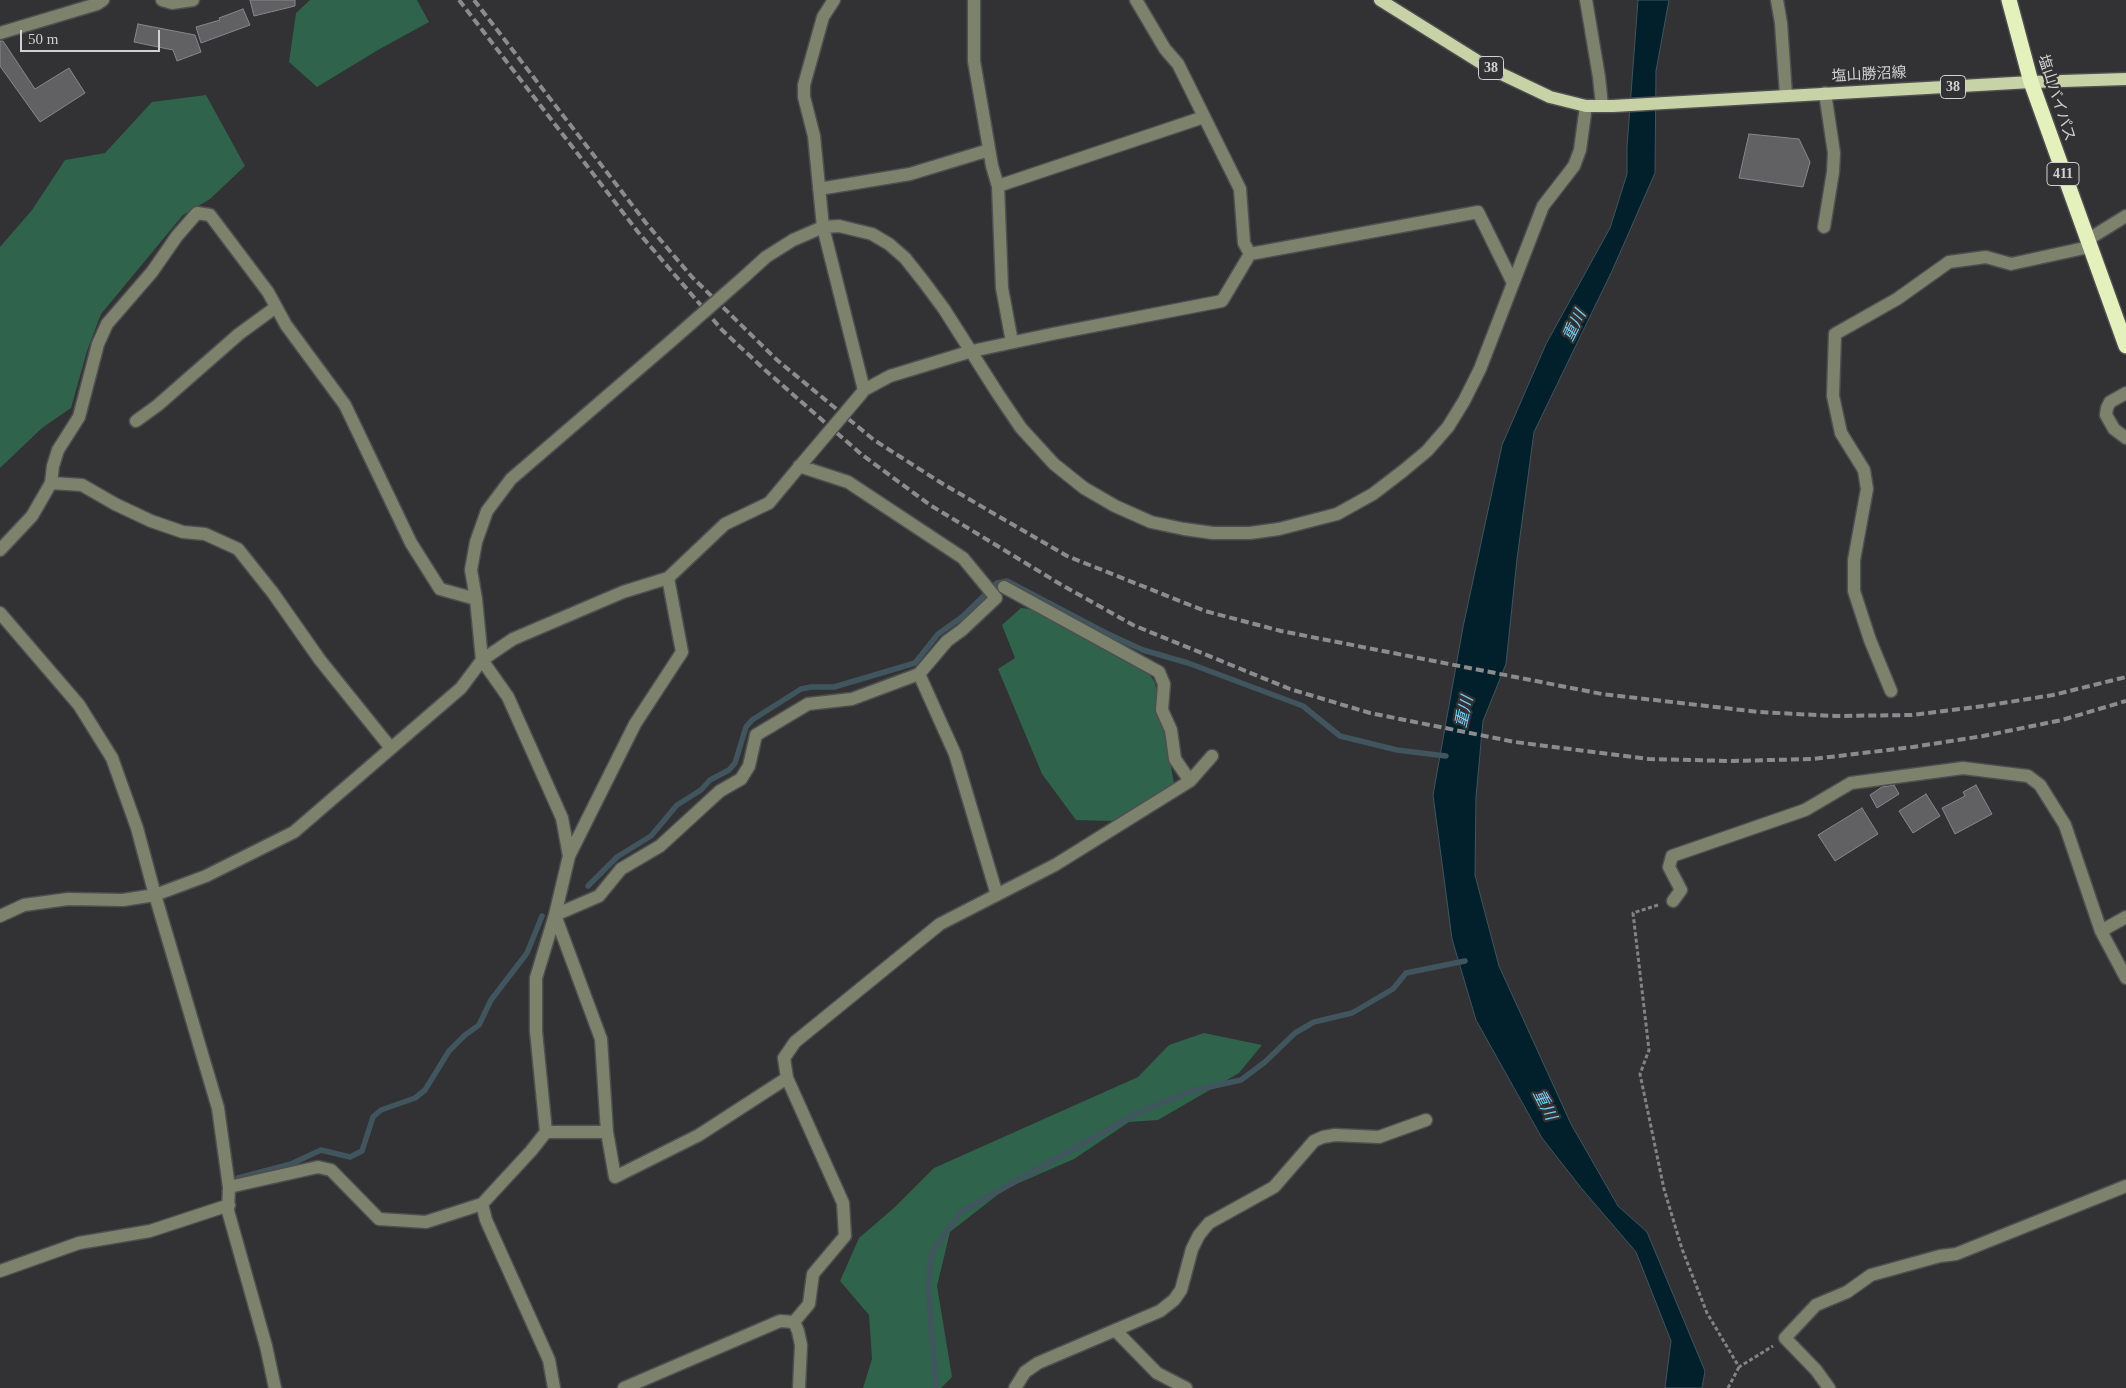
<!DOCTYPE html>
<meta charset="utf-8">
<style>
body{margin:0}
#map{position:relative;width:2126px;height:1388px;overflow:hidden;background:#323134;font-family:"Times New Roman",serif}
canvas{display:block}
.scale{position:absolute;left:20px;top:30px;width:140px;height:22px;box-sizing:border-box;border:2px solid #d1d1d3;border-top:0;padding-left:6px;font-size:15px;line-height:18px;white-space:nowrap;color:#d1d1d3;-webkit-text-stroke:4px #323134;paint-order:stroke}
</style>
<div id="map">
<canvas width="2126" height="1388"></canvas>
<div class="scale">50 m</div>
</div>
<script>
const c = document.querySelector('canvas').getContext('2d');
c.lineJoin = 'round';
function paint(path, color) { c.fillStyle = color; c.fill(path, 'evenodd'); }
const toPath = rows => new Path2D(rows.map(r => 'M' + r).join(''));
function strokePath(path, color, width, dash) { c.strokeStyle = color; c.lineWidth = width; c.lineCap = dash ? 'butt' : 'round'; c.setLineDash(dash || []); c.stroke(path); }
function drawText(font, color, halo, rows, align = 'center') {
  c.font = font + ' "Times New Roman","Noto Sans JP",serif'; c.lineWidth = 4.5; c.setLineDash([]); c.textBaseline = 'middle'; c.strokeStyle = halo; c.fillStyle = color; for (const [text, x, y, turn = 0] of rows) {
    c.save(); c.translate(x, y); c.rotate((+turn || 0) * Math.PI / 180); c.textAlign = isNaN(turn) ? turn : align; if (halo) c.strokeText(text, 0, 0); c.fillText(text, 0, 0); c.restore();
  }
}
paint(toPath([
 [310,0,417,0,429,22,378,50,317,87,289,62,296,13],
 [206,95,245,166,210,199,183,215,101,314,87,351,71,408,42,428,0,468,0,247,32,210,65,160,105,153,152,102],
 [1021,608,1039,610,1147,670,1155,683,1174,783,1113,821,1076,820,1042,774,998,669,1015,658,1002,625],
 [1204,1033,1262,1045,1239,1073,1158,1120,1129,1122,1074,1159,1005,1189,950,1232,937,1286,952,1377,941,1388,863,1388,872,1359,869,1315,840,1281,859,1238,895,1207,934,1168,1138,1077,1169,1045]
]), '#2f634b');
const water = toPath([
 [1638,0,1669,0,1656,71,1655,173,1612,271,1534,432,1517,559,1506,664,1483,721,1476,797,1475,875,1499,966,1571,1124,1618,1206,1647,1232,1705,1371,1702,1388,1665,1388,1671,1341,1636,1252,1582,1189,1542,1138,1476,1020,1452,939,1433,795,1463,627,1502,445,1546,344,1610,228,1627,174,1627,147,1638,0]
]);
paint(water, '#02202b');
strokePath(water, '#40555d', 1);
strokePath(toPath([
 [588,886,617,857,651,836,677,805,701,790,710,780,729,770,735,763,746,727,752,720,801,689,811,687,834,687,915,663,938,634,962,617,997,583,1007,581,1106,633,1143,650,1188,663,1303,706,1340,736,1397,750,1446,756],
 [238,1178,291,1164,321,1150,350,1157,362,1151,373,1117,381,1110,415,1098,425,1090,449,1051,465,1035,479,1025,491,1000,527,953,542,916],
 [936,1388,928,1286,932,1252,961,1212,1139,1112,1191,1091,1241,1080,1265,1062,1295,1033,1314,1022,1352,1013,1393,989,1406,973,1465,961]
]), '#40555d', 5.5);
const building = toPath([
 [250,0,295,0,295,6,254,16,250,0],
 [243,9,250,25,201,43,196,27,220,20,219,18,243,9],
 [138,24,195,35,201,52,177,61,173,50,134,42,138,24],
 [0,41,3,41,35,89,69,68,85,93,40,122,0,66,0,41],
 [1749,134,1799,139,1810,162,1803,187,1739,178,1749,134],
 [1894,785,1899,794,1877,808,1870,795,1882,787,1894,785],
 [1976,785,1992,814,1955,834,1942,808,1965,796,1963,792,1976,785],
 [1926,794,1940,816,1913,833,1899,811,1926,794],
 [1862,808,1878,834,1835,861,1818,835,1862,808]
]);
paint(building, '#616063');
strokePath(building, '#88878b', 1);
const minor = toPath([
 [162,0,172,3,193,0],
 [834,0,823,17,804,85,804,97,814,136,823,227,864,390],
 [974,0,974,61,992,166,998,186,1002,288,1012,342],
 [1136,0,1165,49,1178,64,1240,189,1244,243,1250,254],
 [1586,0,1599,77,1602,106],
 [1777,0,1781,23,1786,95],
 [0,33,97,4,103,0],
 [998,186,1204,117],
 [819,189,910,174,989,150],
 [1824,227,1833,172,1834,153,1825,93],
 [2087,240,2126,216],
 [744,277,766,257,793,240,823,227,839,226,872,234,889,244,905,258,924,282,944,309,998,394,1021,428,1054,464,1084,488,1115,506,1151,522,1184,529,1213,533,1250,533,1279,529,1337,514,1373,494,1403,471,1427,451,1448,427,1464,401,1480,369,1543,206,1574,166,1580,150,1586,106],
 [2126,393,2110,402,2107,408,2106,415,2114,429,2126,438],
 [861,394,864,390,890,376,972,351,1052,334,1222,301,1250,254,1478,212,1513,283],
 [136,421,158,405,239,334,276,307],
 [51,483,82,485,115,504,151,521,183,532,205,534,238,549,273,593,320,660,390,747],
 [0,550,32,516,51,483,53,466,58,450,79,417,98,344,107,324,152,272,177,236,197,213,210,215,268,292,286,325,345,405,411,543,440,589,476,599],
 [1004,587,1159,672,1164,684,1162,710,1171,730,1175,759,1190,781],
 [0,613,79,705,112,758,137,828,155,895,218,1108,229,1187,228,1211,266,1346,275,1388],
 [919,674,955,754,997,895],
 [1891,691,1870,640,1854,591,1854,560,1867,489,1864,470,1841,433,1833,396,1835,334,1897,299,1949,262,1986,257,2011,264,2089,247],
 [569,856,635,724,682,652,668,578],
 [1673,901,1681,890,1669,867,1672,856,1805,810,1851,783,1963,768,2028,776,2040,785,2065,825,2101,931,2126,978],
 [0,916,24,905,68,899,123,900,155,895,206,876,294,832,461,688,482,660,513,639,623,592,668,578,725,524,769,503,804,461],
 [2101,931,2126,917],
 [546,1132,607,1132,615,1177,699,1135,787,1078],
 [607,1132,601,1039,555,915,599,896,621,869,660,846,720,791,741,779,749,766,756,735,808,704,852,699,919,674,947,641,962,630,996,598,963,558,848,482,799,466],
 [229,1187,318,1167,331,1170,379,1219,426,1222,482,1204],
 [0,1271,79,1243,150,1231,229,1205],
 [794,1322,809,1304,813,1274,845,1236,843,1203,787,1078,784,1058,795,1042,940,924,1055,865,1190,781,1212,756],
 [1115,1330,1157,1373,1186,1388],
 [554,1388,549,1360,486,1220,482,1204,531,1151,546,1132,536,1031,536,978,555,915,569,856,562,818,508,697,482,660,476,599,471,570,476,542,487,511,511,479,670,342],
 [624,1388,780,1321,794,1322,798,1331,801,1345,799,1388],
 [1015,1388,1025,1372,1038,1363,1160,1311,1174,1300,1181,1290,1192,1249,1199,1235,1209,1223,1274,1187,1314,1141,1323,1137,1335,1135,1379,1137,1426,1120],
 [1829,1388,1816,1370,1785,1338,1816,1305,1847,1292,1871,1275,1940,1256,1956,1254,2126,1186]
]);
const major = toPath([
 [1380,0,1489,68,1550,97,1586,106,1613,106,2031,82,2126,79]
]);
const highway = toPath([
 [2009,0,2031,82,2126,346]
]);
strokePath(minor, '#4f4e51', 15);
strokePath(major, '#4f4e51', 15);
strokePath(highway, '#4f4e51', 18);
strokePath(toPath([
 [1658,905,1633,913,1649,1050,1640,1074,1664,1189,1682,1249,1707,1313,1739,1367,1773,1346],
 [1728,1388,1739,1367]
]), '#838385', 3, [4, 2.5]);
strokePath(minor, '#7d826d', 12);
strokePath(major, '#c7d2a7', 12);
strokePath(highway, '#e5f1bd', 15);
strokePath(toPath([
 [459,0,638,232,722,330,765,370,861,454,930,505,1060,584,1133,625,1290,689,1370,713,1515,742,1649,759,1731,761,1813,759,1913,747,1983,736,2062,720,2126,701],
 [474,0,646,223,692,277,777,360,874,440,943,484,1067,556,1205,611,1281,631,1602,694,1759,712,1835,716,1912,715,1984,706,2053,695,2126,677]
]), '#8c8b8e', 4, [8, 4]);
const minorBridge = toPath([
 [670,342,744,277],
 [805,460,861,394]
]);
strokePath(minorBridge, '#4f4e51', 15, []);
strokePath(minorBridge, '#7d826d', 12);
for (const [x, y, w] of [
 [1491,68,25],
 [1953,87,25],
 [2063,174,32]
]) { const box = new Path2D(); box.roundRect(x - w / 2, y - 11.5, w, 23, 4); c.fillStyle = '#323134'; c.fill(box); strokePath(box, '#d1d1d3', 1); }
drawText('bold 14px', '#d1d1d3', null, [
 ["38",1491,68],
 ["38",1953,87],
 ["411",2063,174]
]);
drawText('15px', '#d1d1d3', '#323134', [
 ["塩山勝沼線",1869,75,-3],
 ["塩山バイパス",2056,98,72]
]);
drawText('italic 16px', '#76cff2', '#323134', [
 ["重川",1575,326,-64],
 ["重川",1465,712,-77],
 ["重川",1544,1105,63]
]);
</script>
